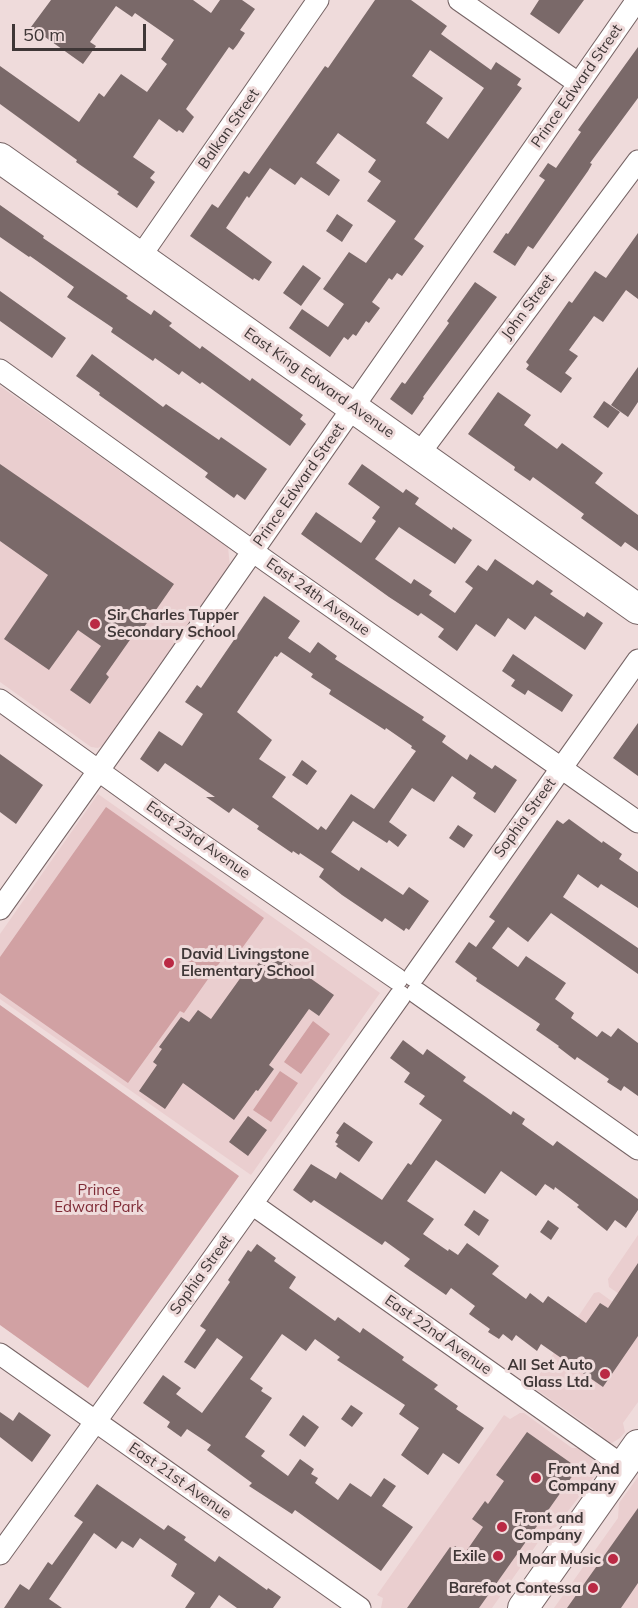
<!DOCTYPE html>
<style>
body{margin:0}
#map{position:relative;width:638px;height:1608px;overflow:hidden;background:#efdbdb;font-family:Mulish,sans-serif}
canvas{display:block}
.scale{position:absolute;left:12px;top:24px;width:134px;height:27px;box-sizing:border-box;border:3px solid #3f3737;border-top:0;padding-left:8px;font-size:18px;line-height:21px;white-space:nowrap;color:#3f3737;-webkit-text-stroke:4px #efdbdb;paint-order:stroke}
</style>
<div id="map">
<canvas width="638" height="1608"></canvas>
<div class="scale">50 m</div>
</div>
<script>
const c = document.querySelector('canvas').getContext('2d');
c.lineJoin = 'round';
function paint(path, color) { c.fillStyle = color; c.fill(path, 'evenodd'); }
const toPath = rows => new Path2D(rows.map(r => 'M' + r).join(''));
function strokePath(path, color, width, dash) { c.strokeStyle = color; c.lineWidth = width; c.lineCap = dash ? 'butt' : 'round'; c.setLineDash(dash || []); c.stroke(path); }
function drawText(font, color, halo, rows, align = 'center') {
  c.font = font + ' Mulish,sans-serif'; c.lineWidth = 6; c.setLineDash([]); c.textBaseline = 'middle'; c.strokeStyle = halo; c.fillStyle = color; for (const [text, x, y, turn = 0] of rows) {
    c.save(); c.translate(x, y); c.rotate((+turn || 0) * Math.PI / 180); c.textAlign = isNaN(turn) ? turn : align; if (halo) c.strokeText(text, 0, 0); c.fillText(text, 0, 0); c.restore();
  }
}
paint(toPath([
 [0,386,228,547,230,567,105,744,98,748,91,747,0,682],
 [98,794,380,993,251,1175,0,999,0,934],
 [638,1235,638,1307,609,1287,608,1279],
 [599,1292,638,1320,638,1402,623,1423,625,1432,620,1438,612,1443,606,1443,599,1439,593,1429,537,1390,537,1378,594,1293],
 [520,1413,524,1413,572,1448,579,1448,590,1456,597,1466,594,1477,556,1527,546,1531,492,1608,381,1608,383,1598,377,1595,504,1415,510,1419],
 [638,1477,638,1608,554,1608,618,1518,619,1503]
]), '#eacecf');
paint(toPath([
 [106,807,264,918,237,955,233,952,227,960,223,958,184,1013,180,1011,128,1083,0,993,0,957],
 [0,1005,239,1176,88,1388,0,1325],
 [313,1021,330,1034,301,1074,284,1062],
 [280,1071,298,1083,271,1122,253,1110]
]), '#d1a1a3');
paint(toPath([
 [51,0,193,0,211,13,220,0,242,0,255,9,240,30,245,33,237,45,233,50,229,47,186,109,194,117,183,133,179,130,177,132,159,119,133,157,155,172,150,178,155,182,137,208,117,194,119,192,76,162,77,160,0,104,0,66,79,122,99,93,104,97,121,74,147,92,167,64,161,59,174,40,135,13,132,17,116,6,90,42,96,46,83,64,31,27],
 [375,0,411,0,447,26,441,34,491,70,496,62,521,79,517,85,522,88,414,239,424,246,402,276,397,273,392,280,389,278,372,302,380,308,369,323,366,321,356,336,353,334,348,340,344,337,330,357,289,328,302,309,328,327,344,304,323,289,349,252,366,263,396,221,367,201,381,181,368,172,376,160,338,133,316,163,340,180,329,196,301,177,295,185,270,168,249,198,247,196,226,228,272,262,259,281,254,278,253,280,190,236,212,204,218,208,244,171,249,174,325,66,328,68],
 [430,50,484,88,448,139,426,123,443,98,412,76],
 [539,0,584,0,559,34,530,14],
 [638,47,638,98,590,163,592,164,588,171,533,249,528,246,515,266,493,252,506,233,508,234,545,180,539,176,548,163,556,168,581,132,578,130],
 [0,205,44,236,43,238,128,296,126,298,151,315,154,310,172,323,169,326,200,349,202,346,250,381,252,378,303,415,300,419,306,424,290,446,202,382,200,384,182,371,179,375,155,358,153,361,111,332,113,328,67,297,74,287,30,256,29,257,0,237],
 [337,214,353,225,342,242,326,231],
 [638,233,638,299,626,290,603,322,594,316,569,350,578,356,565,373,572,378,561,393,526,369,529,365,526,362,569,301,572,303,595,271,606,278],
 [303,265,321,278,301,306,283,293],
 [475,282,497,297,423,397,424,398,412,415,390,399,402,382,405,384,449,323,447,321],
 [0,291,66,338,52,358,0,321],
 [92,354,163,407,166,404,219,440,221,437,267,469,245,500,237,494,234,498,205,477,208,473,99,395,100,393,76,376],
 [638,367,638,402,628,417,611,405],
 [498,392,531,415,524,425,557,449,562,443,603,473,595,483,638,515,638,551,625,542,621,547,581,518,584,514,533,477,530,481,514,470,515,467,468,434],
 [604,401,620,412,608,428,593,417],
 [0,464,174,584,142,630,139,627,106,674,109,677,90,704,70,690,101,646,78,630,49,670,4,639,48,575,0,541],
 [362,464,403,493,406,489,419,498,415,504,452,530,453,527,472,540,455,564,399,527,375,559,411,584,414,579,432,591,429,595,455,613,473,588,465,582,478,565,487,571,495,559,533,585,537,580,553,591,550,594,584,617,587,612,603,623,585,650,535,616,525,630,508,618,495,637,476,624,457,651,438,637,444,629,421,613,418,616,389,597,301,534,316,512,361,543,376,521,372,518,380,507,348,484],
 [264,596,300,621,288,638,310,653,318,642,337,656,335,659,424,717,422,720,446,736,442,742,467,760,470,754,492,769,495,765,517,780,495,813,473,798,476,793,452,776,434,802,412,788,389,822,407,835,398,847,389,840,387,843,353,821,331,852,359,871,361,867,403,895,409,887,429,901,409,930,406,928,404,931,385,918,382,922,342,895,319,877,324,869,300,853,299,855,293,851,292,853,257,829,259,826,233,808,229,813,206,797,215,797,165,763,158,772,140,759,159,731,182,746,203,714,185,702,197,685,201,688],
 [281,652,313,674,311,677,331,690,329,694,385,730,386,728,412,746,411,748,416,751,374,809,351,794,326,830,321,826,318,830,272,797,286,777,259,759,272,740,237,712,275,656,277,657],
 [513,654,573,695,562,712,528,690,525,695,511,686,515,680,502,671],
 [638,723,638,776,613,758],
 [0,754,43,785,16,824,0,812],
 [302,760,317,771,307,785,292,775],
 [569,819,602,843,603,841,622,854,619,859,638,872,638,908,601,884,598,888,578,874,563,897,638,948,638,974,551,913,528,942,508,927,492,948,518,967,526,956,566,983,555,999,574,1013,571,1018,597,1037,602,1031,611,1037,618,1028,638,1043,638,1096,624,1086,621,1091,607,1082,609,1079,577,1057,575,1060,558,1047,559,1046,536,1030,540,1024,476,981,477,978,455,962,469,942,476,947,495,921,489,917,557,820,563,824],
 [458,825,473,835,464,848,449,838],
 [269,949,334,995,319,1016,309,1009,269,1065,274,1069,258,1091,256,1090,234,1120,183,1083,165,1109,139,1091,157,1065,153,1062,162,1049,159,1047,181,1017,189,1022,198,1010,211,1019,249,966,254,969],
 [403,1040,423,1055,427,1049,466,1077,463,1081,486,1097,511,1115,513,1111,525,1119,522,1124,553,1146,557,1141,638,1199,638,1210,626,1228,615,1220,607,1231,577,1207,579,1205,555,1187,554,1190,545,1184,536,1196,501,1171,485,1194,436,1160,407,1201,434,1219,423,1234,448,1251,449,1249,458,1255,467,1243,499,1266,492,1274,526,1299,530,1293,543,1303,548,1296,586,1323,600,1303,608,1308,638,1263,638,1336,603,1387,541,1344,537,1351,516,1335,512,1341,503,1334,499,1339,488,1332,490,1329,469,1314,475,1306,451,1288,446,1295,404,1266,410,1259,385,1241,382,1245,314,1200,311,1203,293,1190,311,1164,336,1179,340,1172,382,1200,408,1163,411,1165,442,1120,419,1104,425,1096,404,1082,410,1073,390,1058],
 [248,1116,267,1130,248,1156,229,1142],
 [344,1122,373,1142,359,1162,336,1146,338,1144,335,1142,339,1135,336,1133],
 [474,1210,489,1220,479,1236,464,1225],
 [548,1220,559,1228,551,1240,540,1232],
 [257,1244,276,1258,274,1261,296,1277,289,1288,335,1321,338,1317,360,1333,363,1328,404,1357,402,1360,438,1385,434,1389,458,1406,456,1409,484,1428,459,1464,443,1453,428,1475,401,1455,419,1428,399,1414,405,1405,337,1360,340,1357,315,1339,306,1351,282,1334,250,1379,263,1388,261,1391,272,1398,245,1437,265,1451,261,1456,288,1476,300,1459,314,1469,311,1474,318,1478,315,1483,338,1500,350,1483,371,1497,384,1478,396,1486,382,1506,413,1527,381,1571,295,1510,292,1514,249,1486,252,1483,207,1450,211,1445,187,1429,181,1437,167,1427,170,1422,143,1403,163,1375,181,1388,176,1394,202,1413,243,1357,217,1338,195,1369,184,1362,206,1330,200,1326,230,1282,228,1280,248,1250,251,1252],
 [351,1405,363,1413,352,1427,341,1419],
 [0,1412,13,1421,19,1412,51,1435,32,1462,0,1437],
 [303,1415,319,1427,305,1447,289,1435],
 [527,1432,578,1468,479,1608,407,1608,450,1547,453,1549,455,1546,465,1553,483,1527,472,1519,485,1501,488,1504,504,1481,496,1475],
 [97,1484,164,1530,168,1525,186,1537,184,1540,215,1562,219,1556,267,1590,268,1588,281,1597,273,1608,237,1608,219,1595,210,1608,185,1608,195,1593,171,1576,177,1564,140,1538,133,1548,122,1541,116,1549,94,1533,49,1599,62,1608,4,1608,20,1584,29,1590,48,1562,52,1565,83,1522,74,1516],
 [638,1508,638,1583,621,1608,567,1608]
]), '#7a6969');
const minor = toPath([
 [459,0,578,83],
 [140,257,318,0],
 [0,370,269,563,638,822],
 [419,454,638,161],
 [0,700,184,832,397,979],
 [0,909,158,687,637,0],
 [414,976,638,660],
 [417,993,638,1149],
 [252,1204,623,1466],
 [0,1354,360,1608],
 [0,1554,207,1267,400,996]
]);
const secondary = toPath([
 [0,158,638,609],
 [523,1608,638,1445]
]);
strokePath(minor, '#766465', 23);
strokePath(secondary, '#766465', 32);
strokePath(minor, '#fff', 21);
strokePath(secondary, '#fff', 30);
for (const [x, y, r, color] of [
 [95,624,6,"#ba2944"],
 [169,963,6,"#ba2944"],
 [605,1374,6,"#ba2944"],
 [536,1478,6,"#ba2944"],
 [502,1527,6,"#ba2944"],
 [498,1556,6,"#ba2944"],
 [613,1559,6,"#ba2944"],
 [593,1588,6,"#ba2944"]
]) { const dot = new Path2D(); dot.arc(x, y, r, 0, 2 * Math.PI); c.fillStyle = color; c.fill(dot); strokePath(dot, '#efdbdb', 2); }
drawText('15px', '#3f3737', '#efdbdb', [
 ["Prince Edward Street",577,86,-55],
 ["Balkan Street",229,129,-55],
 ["John Street",528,307,-53],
 ["East King Edward Avenue",319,383,35],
 ["Prince Edward Street",299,485,-55],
 ["East 24th Avenue",318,597,35],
 ["Sophia Street",525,818,-54],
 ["East 23rd Avenue",198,840,35],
 ["Sophia Street",201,1275,-54],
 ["East 22nd Avenue",438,1335,35],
 ["East 21st Avenue",180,1481,35]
]);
drawText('bold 15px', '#3f3737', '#efdbdb', [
 ["Sir Charles Tupper",107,615],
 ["Secondary School",107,632],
 ["David Livingstone",181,954],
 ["Elementary School",181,971],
 ["All Set Auto",593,1365,"right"],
 ["Glass Ltd.",593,1382,"right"],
 ["Front And",548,1469],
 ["Company",548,1486],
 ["Front and",514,1518],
 ["Company",514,1535],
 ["Exile",486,1556,"right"],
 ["Moar Music",601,1559,"right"],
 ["Barefoot Contessa",581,1588,"right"]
], 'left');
drawText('15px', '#7f2b36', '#efdbdb', [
 ["Prince",99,1190],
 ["Edward Park",99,1207]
]);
</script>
